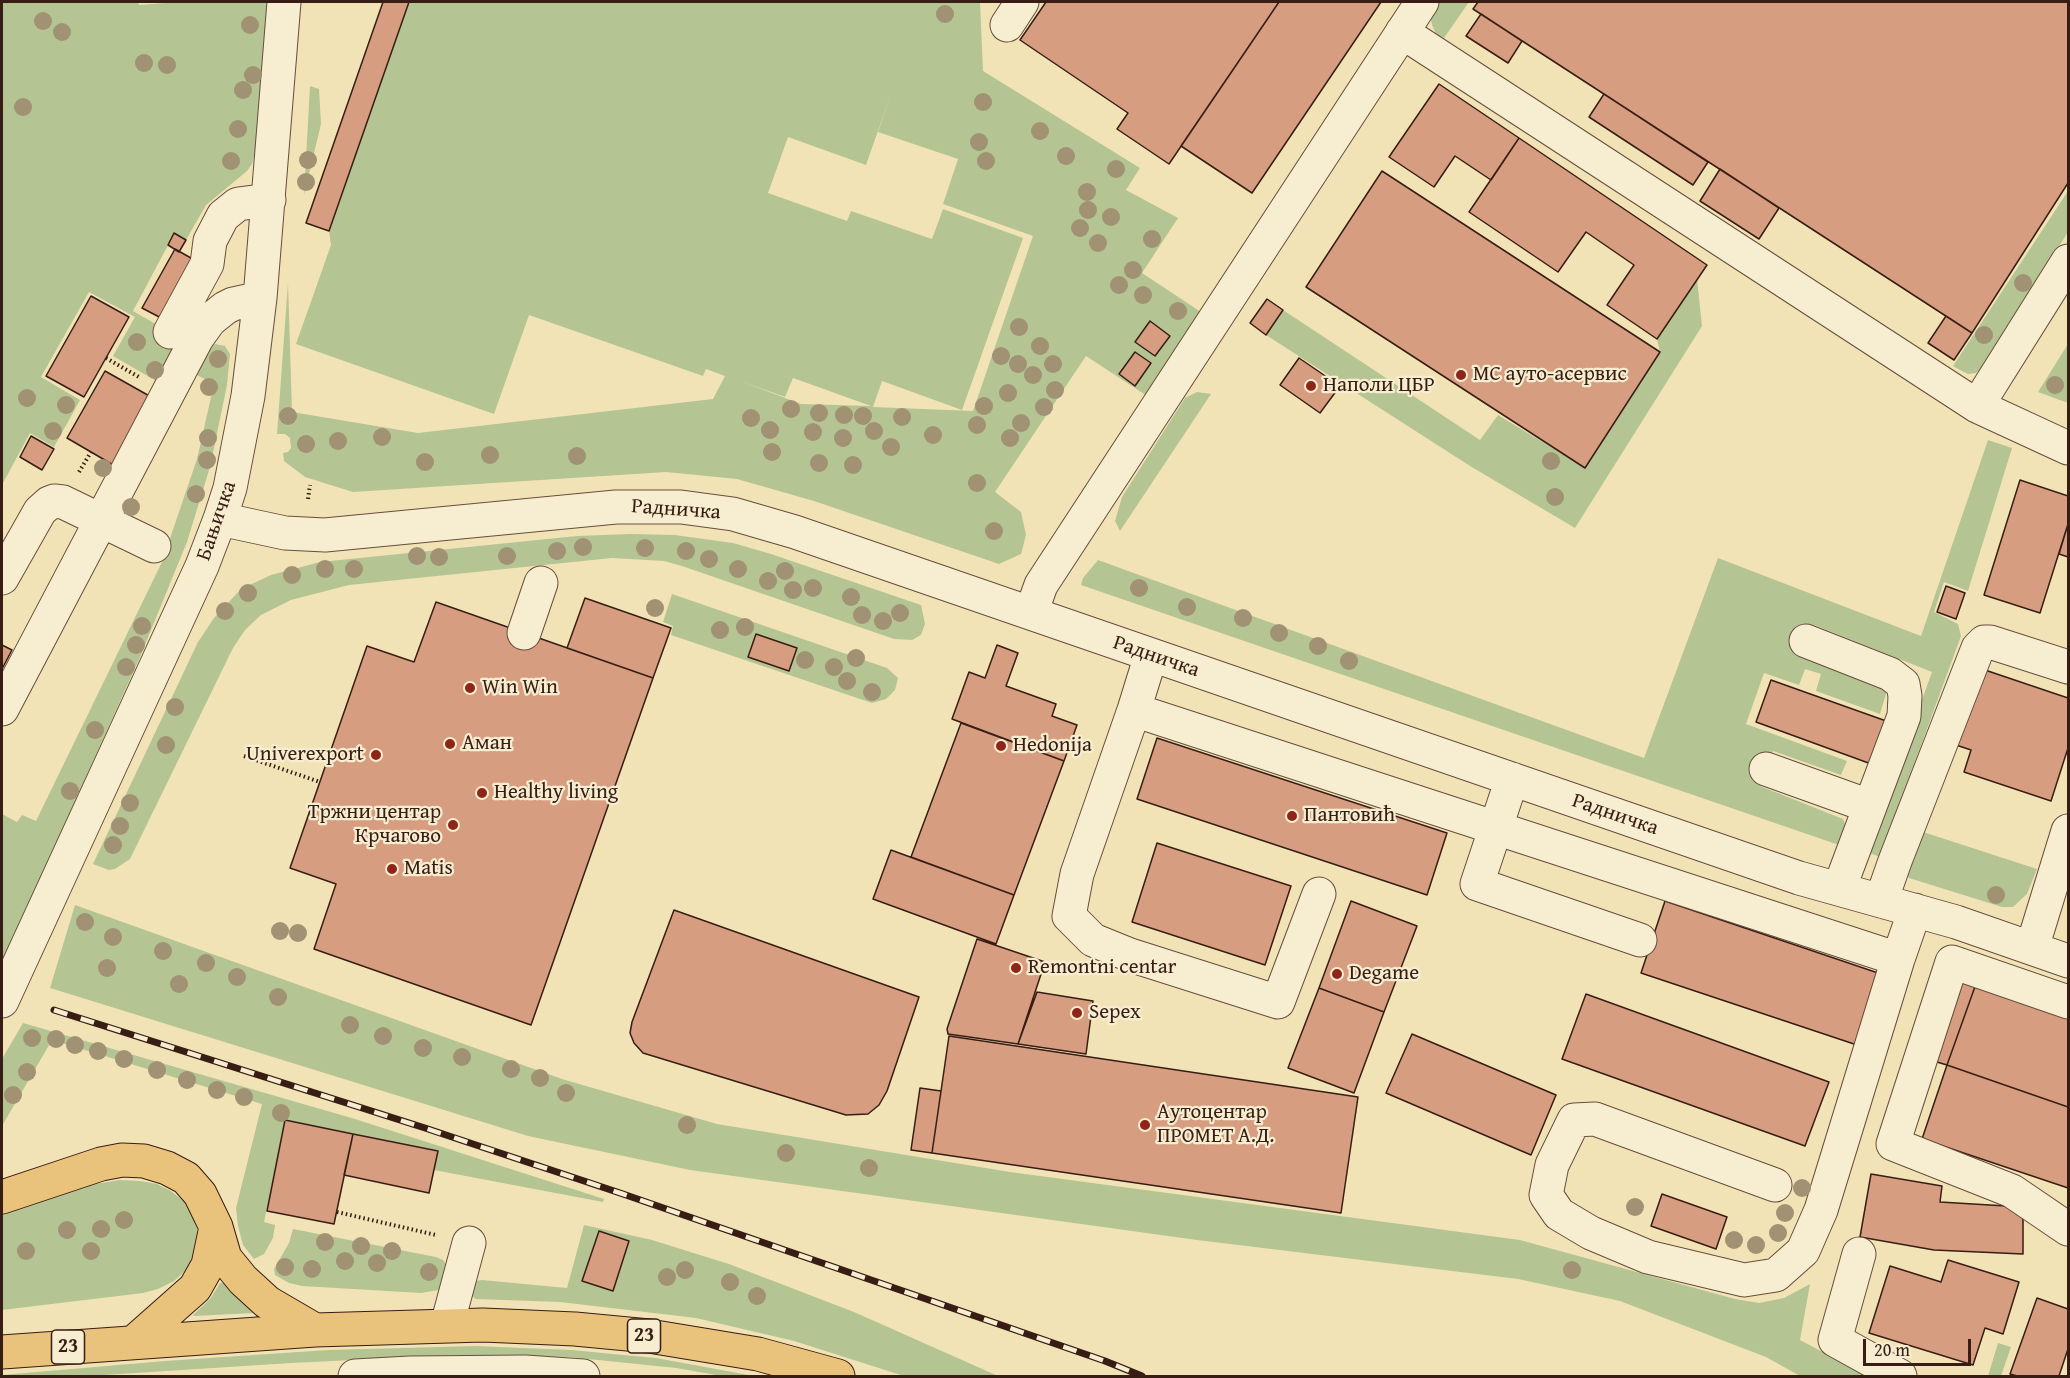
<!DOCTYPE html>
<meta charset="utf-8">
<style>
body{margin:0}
#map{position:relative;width:2070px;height:1378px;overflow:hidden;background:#f2e3b7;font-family:"Gentium Book Plus",serif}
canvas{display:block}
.frame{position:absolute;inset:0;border:3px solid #371d13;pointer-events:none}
.scale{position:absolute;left:1863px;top:1339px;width:108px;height:27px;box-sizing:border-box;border:3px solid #371d13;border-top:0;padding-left:8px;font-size:18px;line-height:21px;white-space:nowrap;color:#371d13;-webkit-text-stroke:4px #f7edd0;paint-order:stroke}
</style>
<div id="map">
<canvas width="2070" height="1378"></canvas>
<div class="frame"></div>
<div class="scale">20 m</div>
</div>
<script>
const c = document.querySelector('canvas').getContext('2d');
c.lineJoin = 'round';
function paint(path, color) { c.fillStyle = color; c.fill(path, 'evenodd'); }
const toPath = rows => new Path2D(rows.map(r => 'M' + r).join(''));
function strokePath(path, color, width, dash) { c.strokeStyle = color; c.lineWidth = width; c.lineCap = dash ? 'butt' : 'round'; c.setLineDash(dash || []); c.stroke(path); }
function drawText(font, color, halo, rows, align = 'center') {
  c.font = font + ' "Gentium Book Plus",serif'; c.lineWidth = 4.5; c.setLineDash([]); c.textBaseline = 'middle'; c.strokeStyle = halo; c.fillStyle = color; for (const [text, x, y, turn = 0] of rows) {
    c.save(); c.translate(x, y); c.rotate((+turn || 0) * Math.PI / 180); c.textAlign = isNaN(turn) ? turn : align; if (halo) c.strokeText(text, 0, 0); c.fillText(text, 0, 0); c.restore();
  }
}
paint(toPath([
 [2,2,138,2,139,5,179,2,267,2,255,152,252,164,247,171,206,205,186,240,174,234,133,311,180,338,158,382,113,356,135,317,89,292,41,377,80,400,54,447,30,433,2,485],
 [409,2,980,2,983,71,1140,168,1126,190,1178,218,1142,273,1204,314,1147,396,1086,356,995,492,1021,512,1026,535,1021,554,999,564,814,501,737,479,666,472,353,492,305,477,284,461,283,453,288,452,291,448,290,438,285,434,277,434,288,283,292,412,418,433,713,399,725,376,706,369,703,376,529,315,494,414,296,344,331,245,329,231],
 [892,91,878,132,958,159,943,204,1033,236,973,411,873,407,882,381,962,410,1023,238,943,209,932,239,851,211,847,221,768,193,788,137,866,165],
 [793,378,871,406,801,404,740,381,785,397],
 [1435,2,1469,2,1444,38,1436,34,1432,25,1430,14],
 [310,86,319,89,321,124,304,195],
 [2068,191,2068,232,1984,367,1976,373,1968,374,1960,370,1953,366],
 [1697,279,1702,326,1575,528,1470,466,1266,335,1283,310,1480,440,1498,415,1584,467,1660,352,1657,339],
 [215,344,225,346,230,354,227,385,210,467,187,542,140,657,2,963,2,814,17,822,22,815,36,821,162,562,197,459,214,384,195,374,207,350],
 [2068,344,2068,403,2038,392],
 [1197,392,1211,394,1120,531,1115,521,1122,497,1185,398],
 [1988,440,2012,448,1968,591,1944,582,1934,612,1958,624,1961,636,1880,857,1867,852,1932,672,1814,625,1806,641,1888,687,1880,714,1816,691,1821,674,1805,669,1799,685,1764,673,1746,724,1847,761,1841,775,1773,751,1760,786,1843,819,1847,829,1839,845,1081,585,1083,578,1098,560,1644,758,1718,558,1921,636],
 [630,534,675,535,733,543,771,554,921,605,925,624,921,635,912,640,894,639,682,566,664,561,612,558,349,585,291,600,261,615,245,630,233,648,130,859,115,869,109,870,93,864,198,642,214,618,241,589,271,575,320,562,577,536],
 [672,594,887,668,898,678,895,690,886,699,872,703,671,635,673,626,663,622],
 [1917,830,2037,869,2027,894,2013,907,2002,907,1909,878,1904,872],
 [75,905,562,1079,717,1124,1010,1172,1520,1240,1735,1299,1759,1303,1784,1298,1810,1284,1800,1340,1868,1376,1800,1376,1766,1357,1620,1301,1518,1279,1197,1240,690,1170,528,1136,50,988],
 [23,1023,355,1119,604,1199,603,1202,434,1170,437,1151,285,1120,264,1222,275,1225,273,1238,264,1254,254,1259,243,1245,238,1226,236,1208,262,1104,52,1040,2,1126,2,1059],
 [120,1180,140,1181,157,1184,171,1191,185,1202,191,1212,197,1229,197,1242,193,1257,185,1271,174,1281,158,1289,143,1293,2,1310,2,1214,95,1184],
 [584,1225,652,1240,729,1264,854,1312,998,1376,904,1376,794,1341,696,1318,560,1302,476,1299,469,1294,475,1281,482,1280,567,1288],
 [293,1229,436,1257,443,1260,447,1266,445,1286,439,1290,421,1293,302,1286,289,1283,275,1275,274,1269,289,1243],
 [220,1283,223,1283,245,1305,255,1310,255,1313,194,1316,193,1315,210,1299],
 [1998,1343,2011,1347,2001,1376,1988,1376],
 [475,1346,572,1350,623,1355,656,1358,754,1376,722,1376,676,1368,569,1357,457,1355,291,1363,89,1376,2,1376,2,1375,165,1361,328,1350]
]), '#b4c593');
const building = toPath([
 [383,2,409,2,329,231,306,223,383,2],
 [1046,2,1279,2,1169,164,1117,129,1128,113,1020,40,1046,2],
 [1279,2,1381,2,1252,193,1181,146,1279,2],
 [1478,2,2068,2,2068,183,1972,333,1473,9,1478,2],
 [1481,14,1522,41,1508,63,1466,36,1481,14],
 [1439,84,1519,138,1491,180,1455,156,1434,187,1389,157,1439,84],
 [1604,94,1708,162,1693,185,1589,117,1604,94],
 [1519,138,1707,265,1657,339,1607,305,1634,265,1586,232,1558,272,1469,212,1519,138],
 [1720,169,1779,208,1759,239,1700,201,1720,169],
 [1382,171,1660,352,1585,468,1306,287,1382,171],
 [174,233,186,240,179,252,168,245,174,233],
 [175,249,198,262,165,320,142,308,175,249],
 [91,296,129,317,84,397,46,376,91,296],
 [1267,299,1283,310,1266,335,1250,323,1267,299],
 [1946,316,1972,333,1954,360,1928,343,1946,316],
 [1150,321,1170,336,1155,356,1135,342,1150,321],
 [1135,352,1151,363,1135,386,1119,374,1135,352],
 [1299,358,1340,386,1320,413,1280,385,1299,358],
 [105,371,153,398,115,466,67,438,105,371],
 [31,436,54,449,42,470,20,457,31,436],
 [2020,480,2068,496,2068,524,2040,613,1984,595,2020,480],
 [2068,524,2068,557,2059,554,2068,524],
 [1946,586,1965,593,1956,619,1937,612,1946,586],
 [585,598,671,628,653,678,567,648,585,598],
 [436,602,653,678,531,1025,314,949,336,884,290,868,367,646,414,662,436,602],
 [756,634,797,648,789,671,748,657,756,634],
 [2,645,12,650,2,669,2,645],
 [997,645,1018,653,1006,686,1056,704,1052,716,1077,725,1064,761,952,719,969,672,985,678,997,645],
 [1979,668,2068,698,2068,748,2051,801,1964,772,1971,750,1953,744,1979,668],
 [1771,680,1889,722,1874,765,1756,722,1771,680],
 [961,723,1064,761,1014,895,911,857,961,723],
 [1157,738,1447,833,1427,895,1137,799,1157,738],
 [1157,843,1291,886,1265,965,1132,922,1157,843],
 [891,850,1014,895,996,944,873,899,891,850],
 [1351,901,1417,926,1384,1012,1319,988,1351,901],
 [1665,901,1884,975,1860,1046,1641,973,1665,901],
 [674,910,919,997,887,1091,879,1105,868,1114,846,1115,643,1053,634,1043,630,1033,632,1022,674,910],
 [977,939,1045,962,1018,1044,948,1034,947,1029,977,939],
 [1959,975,1977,981,1947,1065,1930,1060,1959,975],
 [1977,981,2068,1012,2068,1107,1947,1065,1977,981],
 [1319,988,1384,1012,1354,1093,1288,1068,1319,988],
 [1037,992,1093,1001,1086,1054,1018,1044,1037,992],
 [1586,994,1829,1082,1805,1146,1562,1059,1586,994],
 [1412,1034,1556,1095,1531,1155,1386,1093,1412,1034],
 [949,1036,1358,1097,1341,1213,932,1153,949,1036],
 [1947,1065,2068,1107,2068,1188,1922,1139,1947,1065],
 [920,1088,941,1091,932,1153,911,1150,920,1088],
 [285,1120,353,1134,334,1224,267,1211,285,1120],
 [353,1134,438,1151,429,1193,344,1175,353,1134],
 [1871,1174,1942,1186,1940,1202,2023,1207,2023,1254,1934,1250,1860,1237,1871,1174],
 [1662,1194,1727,1217,1716,1249,1651,1226,1662,1194],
 [599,1231,629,1241,613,1291,582,1281,599,1231],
 [1948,1260,2019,1282,2003,1334,1985,1328,1973,1365,1869,1333,1890,1266,1941,1282,1948,1260],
 [2037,1298,2068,1309,2068,1349,2059,1376,2017,1376,2010,1374,2037,1298]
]);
paint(building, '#d69d80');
strokePath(building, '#371d13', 1.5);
const minor = toPath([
 [1007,25,1022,2],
 [1402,32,1977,406,2068,448],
 [170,332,207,264,210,241,223,216,238,204,269,200],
 [1977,406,2068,261],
 [220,519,285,533,325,535,616,507,681,507,733,514,795,532,1799,878,1956,922,2068,961],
 [2,578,40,511,49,503,54,501,63,502,154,546],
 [1031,613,1041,585,1422,2],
 [524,633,541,583],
 [1806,641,1890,674,1903,684,1905,696,1904,716,1839,889],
 [1151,655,1134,710,1898,959,1915,910],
 [2,709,197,338,210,320,225,308,233,304,260,298],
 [1134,710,1077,874,1069,916,1093,940,1130,955,1278,1002,1319,894],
 [1766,769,1869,806],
 [1512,779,1477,884,1640,940],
 [1881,901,1895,861,1978,648,1984,642,1990,642,2068,667],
 [2032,948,2068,831],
 [2,1001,202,566,220,519,230,488,248,396,260,298,284,2],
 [2068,1002,1952,962,1893,1144,2012,1191,2068,1229],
 [1775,1185,1595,1119,1574,1120,1552,1165,1546,1195,1559,1214,1591,1233,1648,1257,1744,1280,1776,1275,1803,1251,1821,1210,1898,959],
 [1859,1254,1835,1340,1900,1376],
 [447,1325,469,1243],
 [355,1376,410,1373,525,1372,583,1376]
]);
const major = toPath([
 [2,1197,101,1164,122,1160,144,1161,167,1168,186,1178,200,1194,216,1227,225,1258,243,1280,267,1302,315,1330],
 [134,1342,195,1288,208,1265,216,1227],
 [2,1352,315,1330,483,1325,575,1329,649,1336,758,1354,838,1376]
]);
strokePath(minor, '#664e3c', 35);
strokePath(major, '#371d13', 35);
strokePath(toPath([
 [106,358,139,377],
 [79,472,91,452],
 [308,499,310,485],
 [244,756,320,782],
 [337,1212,436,1235]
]), '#371d13', 4, [1.5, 3]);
strokePath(minor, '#f7edd0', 33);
strokePath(major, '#e9c27c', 33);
const rail = toPath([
 [54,1010,425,1128,623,1194,1105,1361,1142,1376]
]);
strokePath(rail, '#371d13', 7);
strokePath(rail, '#f7edd0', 4.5, [14]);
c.fillStyle = '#a09272';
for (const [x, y] of [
 [945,14],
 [43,21],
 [250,25],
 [62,32],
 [144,63],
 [167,65],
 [253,75],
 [243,90],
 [983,102],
 [23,107],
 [238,129],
 [1040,131],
 [979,142],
 [1066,156],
 [308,160],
 [231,161],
 [986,161],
 [1116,169],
 [306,182],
 [1087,192],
 [1088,210],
 [1111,217],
 [1080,228],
 [1152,239],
 [1098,243],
 [1133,270],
 [2023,283],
 [1119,285],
 [1143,295],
 [1178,311],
 [1019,327],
 [1984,335],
 [137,342],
 [1040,346],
 [1001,356],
 [218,359],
 [1018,364],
 [1053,364],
 [155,370],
 [1033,375],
 [2055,385],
 [209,387],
 [1055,390],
 [1008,393],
 [27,398],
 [66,405],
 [984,406],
 [1044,407],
 [791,409],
 [819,413],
 [844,415],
 [288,416],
 [863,416],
 [902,417],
 [751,418],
 [1021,423],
 [977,425],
 [770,430],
 [53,431],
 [874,431],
 [813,432],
 [933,435],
 [382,437],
 [208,438],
 [843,438],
 [1010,438],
 [338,441],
 [306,444],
 [891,447],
 [772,452],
 [490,455],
 [577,456],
 [207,460],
 [1551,461],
 [425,462],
 [819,463],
 [853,465],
 [103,468],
 [977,483],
 [196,494],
 [1555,497],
 [131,507],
 [994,531],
 [583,547],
 [645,548],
 [557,551],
 [686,551],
 [417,556],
 [507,556],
 [439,557],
 [709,559],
 [325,569],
 [354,569],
 [738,569],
 [785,571],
 [292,575],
 [768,581],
 [813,588],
 [1139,588],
 [793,590],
 [248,593],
 [851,597],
 [1187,607],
 [655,608],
 [225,611],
 [900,613],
 [862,615],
 [1243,618],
 [883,621],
 [142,626],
 [745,627],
 [720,630],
 [1279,633],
 [136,645],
 [1318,646],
 [856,658],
 [805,660],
 [1349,661],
 [126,667],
 [834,667],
 [847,681],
 [872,692],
 [175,707],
 [95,730],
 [166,745],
 [70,791],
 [130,803],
 [120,826],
 [113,845],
 [1996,895],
 [85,922],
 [280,931],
 [298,933],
 [113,937],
 [163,951],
 [206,963],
 [107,968],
 [237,977],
 [179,984],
 [278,997],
 [350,1025],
 [383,1036],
 [32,1038],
 [56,1039],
 [75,1045],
 [423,1048],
 [98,1051],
 [462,1057],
 [124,1059],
 [511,1069],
 [157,1070],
 [27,1072],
 [540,1078],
 [187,1080],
 [217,1090],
 [566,1093],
 [13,1095],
 [244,1097],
 [281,1113],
 [687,1125],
 [786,1153],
 [869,1168],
 [1802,1188],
 [1635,1207],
 [1785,1213],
 [124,1220],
 [101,1229],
 [67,1230],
 [1778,1233],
 [1734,1240],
 [325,1242],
 [1756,1245],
 [361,1246],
 [26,1251],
 [91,1251],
 [392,1251],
 [345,1261],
 [377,1263],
 [285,1267],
 [312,1269],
 [685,1270],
 [1572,1270],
 [429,1272],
 [667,1277],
 [730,1282],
 [757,1296]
]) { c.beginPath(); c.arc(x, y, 9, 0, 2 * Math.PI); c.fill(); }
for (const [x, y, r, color] of [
 [1461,375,6,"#8f2418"],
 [1311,386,6,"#8f2418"],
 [470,688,6,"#8f2418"],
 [450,744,6,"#8f2418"],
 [1001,746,6,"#8f2418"],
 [376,755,6,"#8f2418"],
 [482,793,6,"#8f2418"],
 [1292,816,6,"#8f2418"],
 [453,825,6,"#8f2418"],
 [392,869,6,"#8f2418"],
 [1016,968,6,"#8f2418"],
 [1337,974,6,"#8f2418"],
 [1077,1013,6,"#8f2418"],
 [1145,1125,6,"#8f2418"]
]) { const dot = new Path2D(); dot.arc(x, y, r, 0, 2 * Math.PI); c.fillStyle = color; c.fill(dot); strokePath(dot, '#f7edd0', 2); }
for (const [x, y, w] of [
 [644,1336,33],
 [68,1347,33]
]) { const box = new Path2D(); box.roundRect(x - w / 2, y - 17, w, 34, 4.5); c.fillStyle = '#f7edd0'; c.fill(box); strokePath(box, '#371d13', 1.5); }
drawText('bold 20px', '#371d13', null, [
 ["23",644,1336],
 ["23",68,1347]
]);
drawText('21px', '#371d13', '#f7edd0', [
 ["МС ауто-асервис",1473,375],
 ["Наполи ЦБР",1323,386],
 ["Win Win",482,688],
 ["Аман",462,744],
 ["Hedonija",1013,746],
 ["Univerexport",364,755,"right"],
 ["Healthy living",494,793],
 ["Тржни центар",441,813,"right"],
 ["Крчагово",441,837,"right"],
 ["Пантовић",1304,816],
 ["Matis",404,869],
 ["Remontni centar",1028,968],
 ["Degame",1349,974],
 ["Sepex",1089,1013],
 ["Аутоцентар",1157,1113],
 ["ПРОМЕТ А.Д.",1157,1137]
], 'left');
drawText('21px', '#371d13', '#f7edd0', [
 ["Радничка",676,510,4],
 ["Бањичка",217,521,-71],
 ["Радничка",1156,657,19],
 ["Радничка",1615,815,19]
]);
</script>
